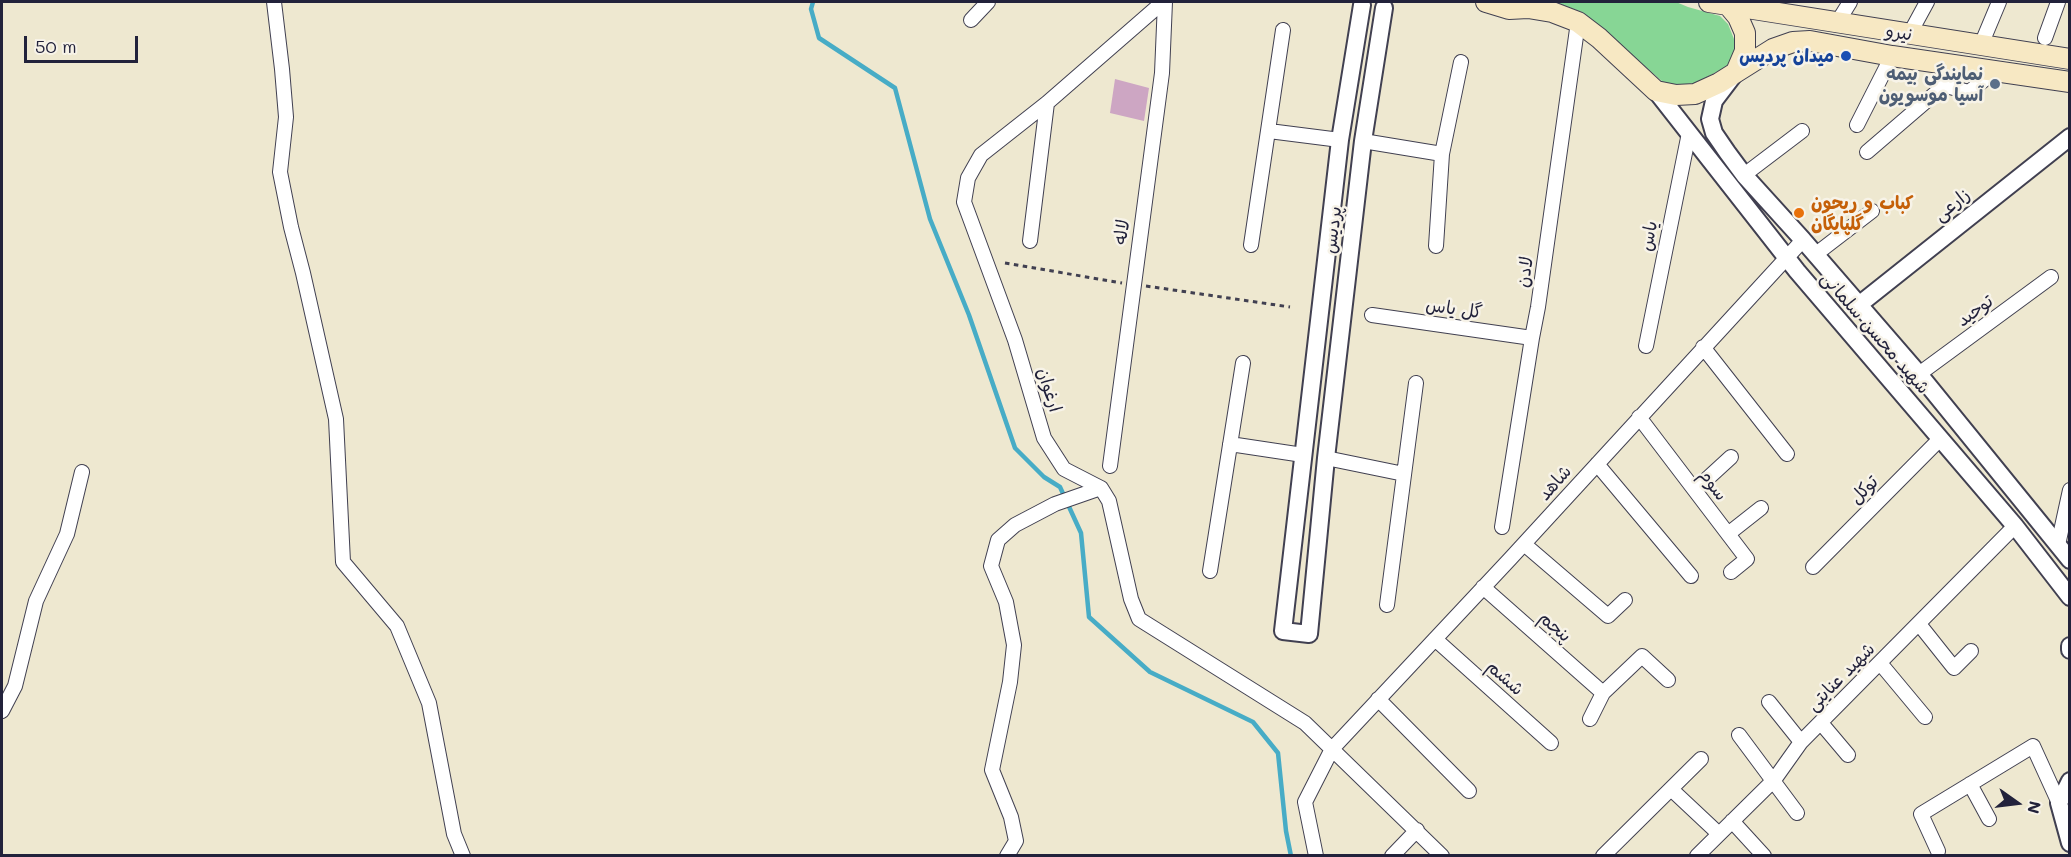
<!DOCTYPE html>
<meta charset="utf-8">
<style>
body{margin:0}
#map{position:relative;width:2071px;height:857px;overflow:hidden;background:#eee8d0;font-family:Mali,sans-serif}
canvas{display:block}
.frame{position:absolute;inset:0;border:3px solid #22223b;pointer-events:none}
.north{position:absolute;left:1987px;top:773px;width:60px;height:60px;-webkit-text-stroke:4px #f7f3e8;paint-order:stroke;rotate:104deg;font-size:16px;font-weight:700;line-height:24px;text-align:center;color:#22223b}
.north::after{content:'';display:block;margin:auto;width:21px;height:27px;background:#22223b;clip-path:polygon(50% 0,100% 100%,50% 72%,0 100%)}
.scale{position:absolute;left:24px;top:36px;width:114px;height:27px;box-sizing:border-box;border:3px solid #22223b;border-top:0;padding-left:8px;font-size:18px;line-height:21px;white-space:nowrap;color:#22223b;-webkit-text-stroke:4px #f7f3e8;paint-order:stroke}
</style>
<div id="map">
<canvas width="2071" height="857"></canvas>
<div class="frame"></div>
<div class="north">N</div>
<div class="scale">50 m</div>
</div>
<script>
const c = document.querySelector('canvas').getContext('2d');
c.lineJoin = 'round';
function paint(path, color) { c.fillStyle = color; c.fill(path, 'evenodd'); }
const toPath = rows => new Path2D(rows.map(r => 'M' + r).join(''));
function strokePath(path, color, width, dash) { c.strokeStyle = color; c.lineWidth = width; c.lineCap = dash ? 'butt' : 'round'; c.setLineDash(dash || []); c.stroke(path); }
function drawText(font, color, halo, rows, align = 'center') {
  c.font = font + ' Mali,"Playpen Sans Arabic",sans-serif'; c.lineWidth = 5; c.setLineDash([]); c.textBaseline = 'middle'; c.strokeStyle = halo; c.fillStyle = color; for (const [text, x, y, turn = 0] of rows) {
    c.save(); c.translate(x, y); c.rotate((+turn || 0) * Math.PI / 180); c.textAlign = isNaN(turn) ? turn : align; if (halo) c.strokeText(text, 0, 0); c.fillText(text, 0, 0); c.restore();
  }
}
paint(toPath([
 [1546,2,1676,2,1688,7,1720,16,1728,24,1734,39,1736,53,1728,66,1695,83,1679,85,1663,82,1582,12,1560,4]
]), '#87d695');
strokePath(toPath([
 [813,2,811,9,819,38,895,88,930,219,969,315,1015,448,1044,477,1060,487,1081,533,1089,617,1150,672,1253,722,1278,753,1286,831,1291,856]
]), '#47acc6', 4.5);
paint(toPath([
 [1115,79,1149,88,1144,121,1110,113]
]), '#cda6c3');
const minor = toPath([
 [274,2,282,69,286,117,280,172,291,227,303,273,336,419,343,562,397,626,429,703,454,834,463,856],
 [1163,2,1047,103,981,155,968,178,964,202,1015,340,1044,438,1064,469,1101,488,1109,501,1131,599,1139,619,1305,723,1442,856],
 [971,20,988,2],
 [1837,23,1850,2],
 [1909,35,1927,2],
 [2045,38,2058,2],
 [1981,45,1999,2],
 [1942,85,1969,92,1995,71],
 [1857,125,1892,56],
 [1269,131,1340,140],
 [1363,141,1442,154],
 [1867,152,1938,91,1951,64],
 [1744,175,1802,131],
 [1030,241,1047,103],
 [1251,245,1283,30],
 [1436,246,1442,154,1461,62],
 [1816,254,1872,211],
 [1372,315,1532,338],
 [1646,346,1689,133],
 [1703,347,1787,454],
 [1919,374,2051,277],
 [1639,417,1747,559,1731,572],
 [1230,444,1303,455],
 [1326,458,1404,474],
 [1597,464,1691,576],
 [1110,466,1162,73,1165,2],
 [1695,490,1731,457],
 [1502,527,1532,338,1538,307,1578,22],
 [1728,534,1761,508],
 [1524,544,1608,616,1625,600],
 [2058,545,2070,490],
 [1813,567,1940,439],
 [1210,571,1243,363],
 [1483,587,1603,693],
 [1387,605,1416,383],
 [1919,624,1954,668,1971,651],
 [1435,639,1551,743],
 [1880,663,1925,717],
 [1378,699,1469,791],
 [1769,702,1801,742],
 [2,711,15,686,36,601,67,534,82,472],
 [1590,719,1603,693,1642,656,1668,680],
 [1821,723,1848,755],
 [1739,735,1797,813],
 [1970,784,1989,819],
 [1671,789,1719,834],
 [1732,821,1764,856],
 [1938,851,1921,814,2033,746,2059,803],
 [1007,856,1016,841,1011,817,992,770,1010,682,1014,645,1006,602,991,566,998,540,1015,525,1055,504,1101,488],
 [1316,856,1305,802,1332,749,1510,559,1803,240],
 [1392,856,1417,830],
 [1603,856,1701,759],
 [1697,856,1774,780,1801,742,2015,526]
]);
const tertiary = toPath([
 [1362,5,1340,140,1283,631,1309,634,1326,458,1363,141,1384,8],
 [1733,76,1714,101,1710,119,1714,133,1727,152,1744,175,1803,240,1919,374,2070,560],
 [1656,91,1797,271,2015,526,2070,597],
 [1860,304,2070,137],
 [2070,646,2070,650],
 [2070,781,2059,803,2070,843]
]);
const secondary = toPath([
 [1486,2,1509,9,1528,8,1552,12,1578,22,1599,38,1656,91,1676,95,1695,94,1719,83,1773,49,1793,42,1810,41,1892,56,2070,82],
 [1709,2,2070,59],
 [1728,5,1738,17,1745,33,1745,51,1736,72]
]);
strokePath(minor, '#414051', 16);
strokePath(tertiary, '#414051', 20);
strokePath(secondary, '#414051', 22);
strokePath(toPath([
 [1005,263,1122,283],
 [1146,286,1290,307]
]), '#414051', 3, [4.5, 4.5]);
strokePath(minor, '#fff', 14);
strokePath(tertiary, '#fff', 16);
strokePath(secondary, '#f7e8c3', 20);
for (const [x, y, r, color] of [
 [1846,56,6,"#1a4fb4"],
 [1995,84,6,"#5c6f8a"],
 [1799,213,6,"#e8710a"]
]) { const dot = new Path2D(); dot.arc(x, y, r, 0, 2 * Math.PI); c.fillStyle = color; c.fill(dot); strokePath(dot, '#f7f3e8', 2); }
drawText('18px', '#22223b', '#f7f3e8', [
 ["نیرو",1899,33,9],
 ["زارعی",1952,205,-39],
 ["پردیس",1333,230,-83],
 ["لاله",1122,232,-82],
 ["یاس",1649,236,-79],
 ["لادن",1525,272,-82],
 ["گل یاس",1454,309,8],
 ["توحید",1975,311,-36],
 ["شهید محسن سلمانی",1875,333,49],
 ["ارغوان",1049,390,73],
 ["شاهد",1555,483,-48],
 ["سوم",1713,485,53],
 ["توکل",1864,490,-45],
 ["پنجم",1555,627,41],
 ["شهید عنایتی",1841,677,-45],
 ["ششم",1505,678,42]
]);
drawText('bold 18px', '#164399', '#f7f3e8', [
 ["میدان پردیس",1834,56]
], 'right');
drawText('bold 18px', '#4e5e75', '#f7f3e8', [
 ["نمایندگی بیمه",1983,74],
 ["آسیا موسویون",1983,95]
], 'right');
drawText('bold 18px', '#c56008', '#f7f3e8', [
 ["کباب و ریحون",1811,203],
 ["گلپایگان",1811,224]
], 'left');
</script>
